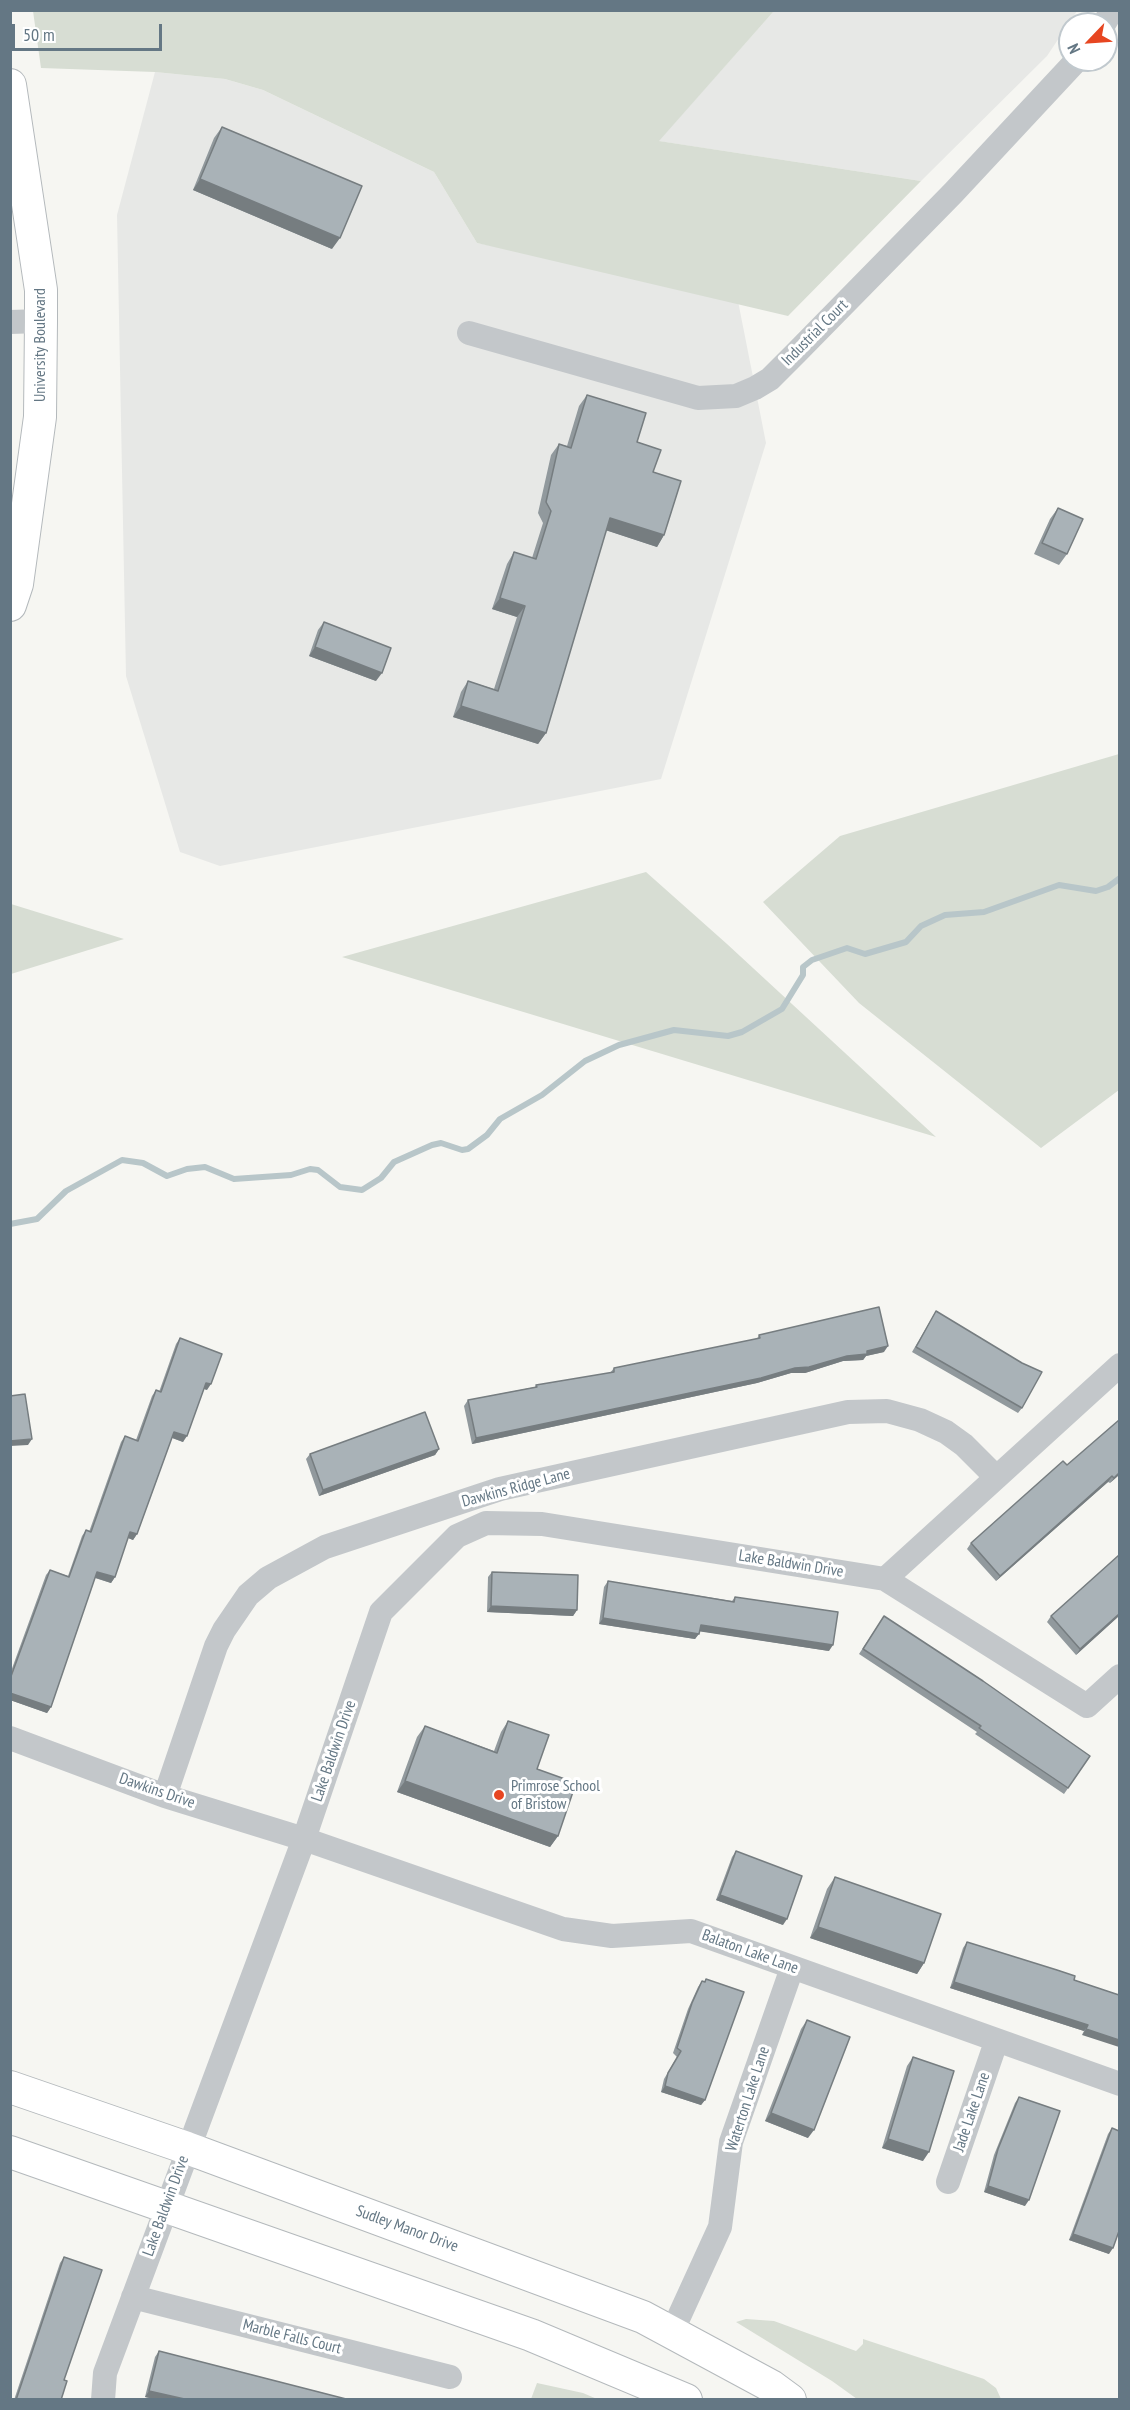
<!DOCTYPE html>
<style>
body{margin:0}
#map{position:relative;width:1130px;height:2410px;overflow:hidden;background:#f6f6f2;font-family:"PT Sans Narrow",sans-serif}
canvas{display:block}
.frame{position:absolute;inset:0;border:12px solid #647784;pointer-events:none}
.north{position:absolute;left:1058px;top:12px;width:60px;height:60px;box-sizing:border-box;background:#fff;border:2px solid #c1c9ce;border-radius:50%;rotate:245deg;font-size:16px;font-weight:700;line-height:24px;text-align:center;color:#647784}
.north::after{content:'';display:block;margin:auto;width:21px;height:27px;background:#e74621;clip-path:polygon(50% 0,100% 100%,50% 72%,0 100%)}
.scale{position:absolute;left:12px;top:24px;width:150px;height:27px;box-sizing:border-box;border:3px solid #647784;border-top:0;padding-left:8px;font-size:18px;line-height:21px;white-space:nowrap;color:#647784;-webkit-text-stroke:4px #fff;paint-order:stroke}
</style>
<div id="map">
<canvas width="1130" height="2410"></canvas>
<div class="frame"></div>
<div class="north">N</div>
<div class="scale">50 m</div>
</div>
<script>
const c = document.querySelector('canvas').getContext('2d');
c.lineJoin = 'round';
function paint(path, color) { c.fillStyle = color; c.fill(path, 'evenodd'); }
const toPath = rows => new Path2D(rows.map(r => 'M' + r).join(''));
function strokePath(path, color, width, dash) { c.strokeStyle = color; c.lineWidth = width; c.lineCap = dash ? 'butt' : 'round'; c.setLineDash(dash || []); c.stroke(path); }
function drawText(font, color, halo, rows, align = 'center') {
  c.font = font + ' "PT Sans Narrow",sans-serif'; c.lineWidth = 6; c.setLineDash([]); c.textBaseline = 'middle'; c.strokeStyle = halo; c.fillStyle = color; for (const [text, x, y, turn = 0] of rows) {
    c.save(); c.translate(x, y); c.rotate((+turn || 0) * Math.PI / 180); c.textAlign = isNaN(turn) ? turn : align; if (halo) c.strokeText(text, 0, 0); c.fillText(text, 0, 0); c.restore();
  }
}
paint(toPath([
 [774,11,1077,11,1047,56,921,181,658,141],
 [155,72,225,79,263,90,434,172,477,243,736,291,766,443,661,779,220,866,180,852,126,676,117,215]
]), '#e7e8e6');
paint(toPath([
 [33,11,774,11,659,141,921,181,788,316,477,243,434,172,263,90,225,79,155,72,41,68],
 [1119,754,1119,1090,1041,1148,859,1003,763,902,840,836],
 [646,872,727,944,936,1137,342,957],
 [11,904,124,939,11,974],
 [746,2319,774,2321,856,2351,863,2344,863,2339,984,2379,996,2388,1001,2399,857,2399,832,2381,736,2322],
 [537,2383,583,2393,597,2399,531,2399]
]), '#d7ddd3');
strokePath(toPath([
 [10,1224,37,1219,66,1191,122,1160,143,1163,167,1176,187,1169,205,1167,234,1179,291,1175,310,1169,318,1170,340,1187,362,1190,381,1178,394,1162,432,1145,441,1143,462,1150,468,1149,487,1135,500,1119,542,1095,585,1061,619,1045,674,1030,728,1036,742,1032,782,1009,803,975,803,967,812,960,847,948,865,954,906,942,921,926,945,915,984,912,1059,885,1096,891,1108,887,1120,878]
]), '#b8c6c9', 6);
const major = toPath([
 [10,85,41,290,41,321,40,417,17,584,10,605],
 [10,2087,187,2148,643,2317,771,2386,790,2400],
 [10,2152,531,2335,686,2400]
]);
strokePath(major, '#b4b9bc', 34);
strokePath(toPath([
 [1104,24,1112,10],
 [10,322,41,321],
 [469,333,698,398,736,396,755,388,770,379,796,353,953,193,1077,60],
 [885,1579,1120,1365],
 [10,1738,165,1796,304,1839,563,1929,612,1936,691,1931,1120,2084],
 [165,1796,216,1646,224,1630,248,1595,268,1578,325,1547,500,1489,848,1412,887,1411,920,1420,946,1432,964,1445,996,1477],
 [948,2182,996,2042],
 [133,2297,450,2377],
 [672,2332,720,2227,731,2142,792,1968],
 [103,2400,105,2373,304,1839,381,1612,457,1536,486,1523,542,1524,885,1579,1087,1706,1120,1676]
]), '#c3c7ca', 24);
strokePath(major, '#fff', 32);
paint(toPath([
 [222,127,332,249,193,190,214,138],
 [587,395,637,442,653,472,664,535,657,547,606,530,546,733,538,744,453,717,461,692,468,681,494,689,517,617,492,609,507,564,514,552,532,558,543,523,538,513,551,455,559,444,567,446,579,406],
 [1058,508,1067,554,1059,565,1034,554,1050,519],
 [324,622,376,681,309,656,318,630],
 [936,1311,1022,1408,1018,1413,912,1352],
 [759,1335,884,1352,866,1356,863,1360,843,1361,805,1373,791,1373,757,1383,472,1444,464,1406,468,1400,535,1387,536,1385,610,1373,614,1368,757,1339],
 [180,1338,207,1390,204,1389,183,1442,172,1438,137,1534,133,1540,128,1538,115,1577,111,1583,95,1578,51,1707,47,1713,10,1700,10,1674,46,1575,50,1570,68,1576,82,1536,86,1530,89,1532,121,1442,125,1436,136,1440,152,1396,156,1390,159,1392,176,1344],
 [439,1449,435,1455,319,1496,306,1459,310,1454],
 [1067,1465,1119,1475,1110,1483,1108,1482,996,1581,967,1549,971,1543],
 [1119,1555,1119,1616,1076,1655,1047,1622,1051,1616],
 [492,1572,577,1610,573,1616,487,1612,488,1577],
 [608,1581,732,1601,735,1597,829,1651,700,1631,695,1639,599,1624,604,1587],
 [884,1616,1090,1756,1064,1794,975,1734,977,1732,859,1654],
 [508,1721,537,1769,558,1836,550,1847,397,1792,417,1737,425,1726,494,1751,501,1732],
 [736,1851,783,1925,716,1900,732,1857],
 [835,1877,924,1963,917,1974,810,1938,827,1889],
 [967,1942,1074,1980,1119,1995,1082,2035,1084,2031,950,1988,963,1948],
 [706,1979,705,2100,701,2105,661,2092,664,2079,677,2057,673,2053,688,2009,698,1987,702,1981,704,1982],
 [807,2020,808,2138,765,2121,801,2029],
 [913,2057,923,2161,882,2148,907,2066],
 [1019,2097,1025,2206,984,2192,994,2155,1015,2103],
 [1112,2128,1109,2254,1069,2240,1108,2134],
 [64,2257,64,2380,61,2400,14,2400,60,2263],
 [159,2351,350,2400,159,2400,145,2397,155,2357]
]), '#91999d');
paint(toPath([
 [200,179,340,238,332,249,193,190],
 [610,518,664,535,657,547,602,529],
 [500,598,525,606,517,617,492,609],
 [315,647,382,673,376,681,309,656],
 [461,706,546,733,538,744,453,717],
 [888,1346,884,1352,866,1356,863,1360,843,1361,805,1373,791,1373,757,1383,472,1444,476,1438],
 [206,1383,211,1384,207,1390,202,1388],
 [174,1432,187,1436,183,1442,170,1437],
 [32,1439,28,1445,10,1446,10,1441],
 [439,1449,435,1455,319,1496,323,1490],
 [1119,1473,1119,1475,1110,1483,1114,1478],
 [1112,1476,1108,1482,996,1581,1000,1576],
 [130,1532,137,1534,133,1540,126,1537],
 [97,1572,115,1577,111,1583,93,1577],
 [491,1606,577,1610,573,1616,487,1612],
 [1119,1614,1119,1616,1076,1655,1080,1649],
 [603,1618,699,1634,695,1639,599,1624],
 [701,1625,833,1645,829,1651,697,1631],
 [10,1693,51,1707,47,1713,10,1700],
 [405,1781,558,1836,550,1847,397,1792],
 [720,1895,787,1919,783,1925,716,1900],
 [818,1927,924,1963,917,1974,810,1938],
 [954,1982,1088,2025,1084,2031,950,1988],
 [1086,2029,1119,2040,1119,2047,1082,2035],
 [665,2086,705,2100,701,2105,661,2092],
 [771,2113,814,2130,808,2138,765,2121],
 [888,2139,929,2152,923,2161,882,2148],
 [988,2186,1029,2200,1025,2206,984,2192],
 [1073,2234,1113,2248,1109,2254,1069,2240],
 [149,2391,189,2400,159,2400,145,2397]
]), '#767d80');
const building = toPath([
 [222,127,362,186,340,238,200,179,222,127],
 [587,395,646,413,637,442,661,450,653,472,681,481,664,535,610,518,546,733,461,706,468,681,498,691,525,606,500,598,514,552,536,559,551,511,546,502,559,444,571,448,587,395],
 [1058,508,1083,519,1067,554,1042,543,1058,508],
 [324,622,391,648,382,673,315,647,324,622],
 [879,1307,888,1346,867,1351,867,1354,847,1356,809,1367,795,1368,761,1378,476,1438,468,1400,537,1387,536,1385,614,1372,614,1368,760,1338,759,1335,879,1307],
 [936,1311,1022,1363,1042,1372,1022,1408,916,1347,936,1311],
 [180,1338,222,1354,211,1384,206,1383,187,1436,174,1432,137,1534,130,1532,115,1577,97,1572,51,1707,10,1693,10,1679,50,1570,69,1577,86,1530,91,1532,125,1436,138,1441,156,1390,161,1392,180,1338],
 [25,1394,32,1439,10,1441,10,1396,25,1394],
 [425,1412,439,1449,323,1490,310,1454,425,1412],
 [1119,1420,1119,1473,1114,1478,1112,1476,1000,1576,971,1543,1063,1461,1067,1465,1119,1420],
 [1119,1555,1119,1614,1080,1649,1051,1616,1119,1555],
 [492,1572,578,1575,577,1610,491,1606,492,1572],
 [608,1581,734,1602,735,1597,838,1612,833,1645,701,1625,699,1634,603,1618,608,1581],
 [884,1616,983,1681,1090,1756,1068,1788,979,1728,981,1726,863,1649,884,1616],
 [508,1721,549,1735,537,1769,576,1783,558,1836,405,1781,425,1726,497,1753,508,1721],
 [736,1851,802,1876,787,1919,720,1895,736,1851],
 [835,1877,941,1914,924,1963,818,1927,835,1877],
 [967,1942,1057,1970,1075,1976,1074,1980,1119,1995,1119,2040,1086,2029,1088,2025,954,1982,967,1942],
 [706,1979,744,1992,705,2100,665,2086,668,2073,681,2051,677,2048,692,2003,702,1981,705,1982,706,1979],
 [807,2020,850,2037,814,2130,771,2113,807,2020],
 [913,2057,954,2071,929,2152,888,2139,913,2057],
 [1019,2097,1060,2111,1029,2200,988,2186,998,2149,1019,2097],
 [1112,2128,1119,2131,1119,2231,1113,2248,1073,2234,1112,2128],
 [64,2257,102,2270,64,2380,67,2381,61,2400,16,2400,64,2257],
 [159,2351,350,2400,189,2400,149,2391,159,2351]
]);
paint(building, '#a9b2b7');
strokePath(building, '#767d80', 1.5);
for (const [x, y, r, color] of [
 [499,1795,6,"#e74621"]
]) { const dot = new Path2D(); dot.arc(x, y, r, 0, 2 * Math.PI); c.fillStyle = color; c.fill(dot); strokePath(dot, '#fff', 2); }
drawText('16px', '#647784', '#fff', [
 ["Industrial Court",815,333,-45],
 ["University Boulevard",40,345,-90],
 ["Dawkins Ridge Lane",516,1488,-15],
 ["Lake Baldwin Drive",791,1564,9],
 ["Lake Baldwin Drive",334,1751,-71],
 ["Dawkins Drive",157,1791,19],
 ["Balaton Lake Lane",750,1952,20],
 ["Waterton Lake Lane",748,2099,-72],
 ["Jade Lake Lane",972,2112,-71],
 ["Lake Baldwin Drive",166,2206,-70],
 ["Sudley Manor Drive",407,2229,20],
 ["Marble Falls Court",292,2337,14]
]);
drawText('16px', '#647784', '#fff', [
 ["Primrose School",511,1786],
 ["of Bristow",511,1804]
], 'left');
</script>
